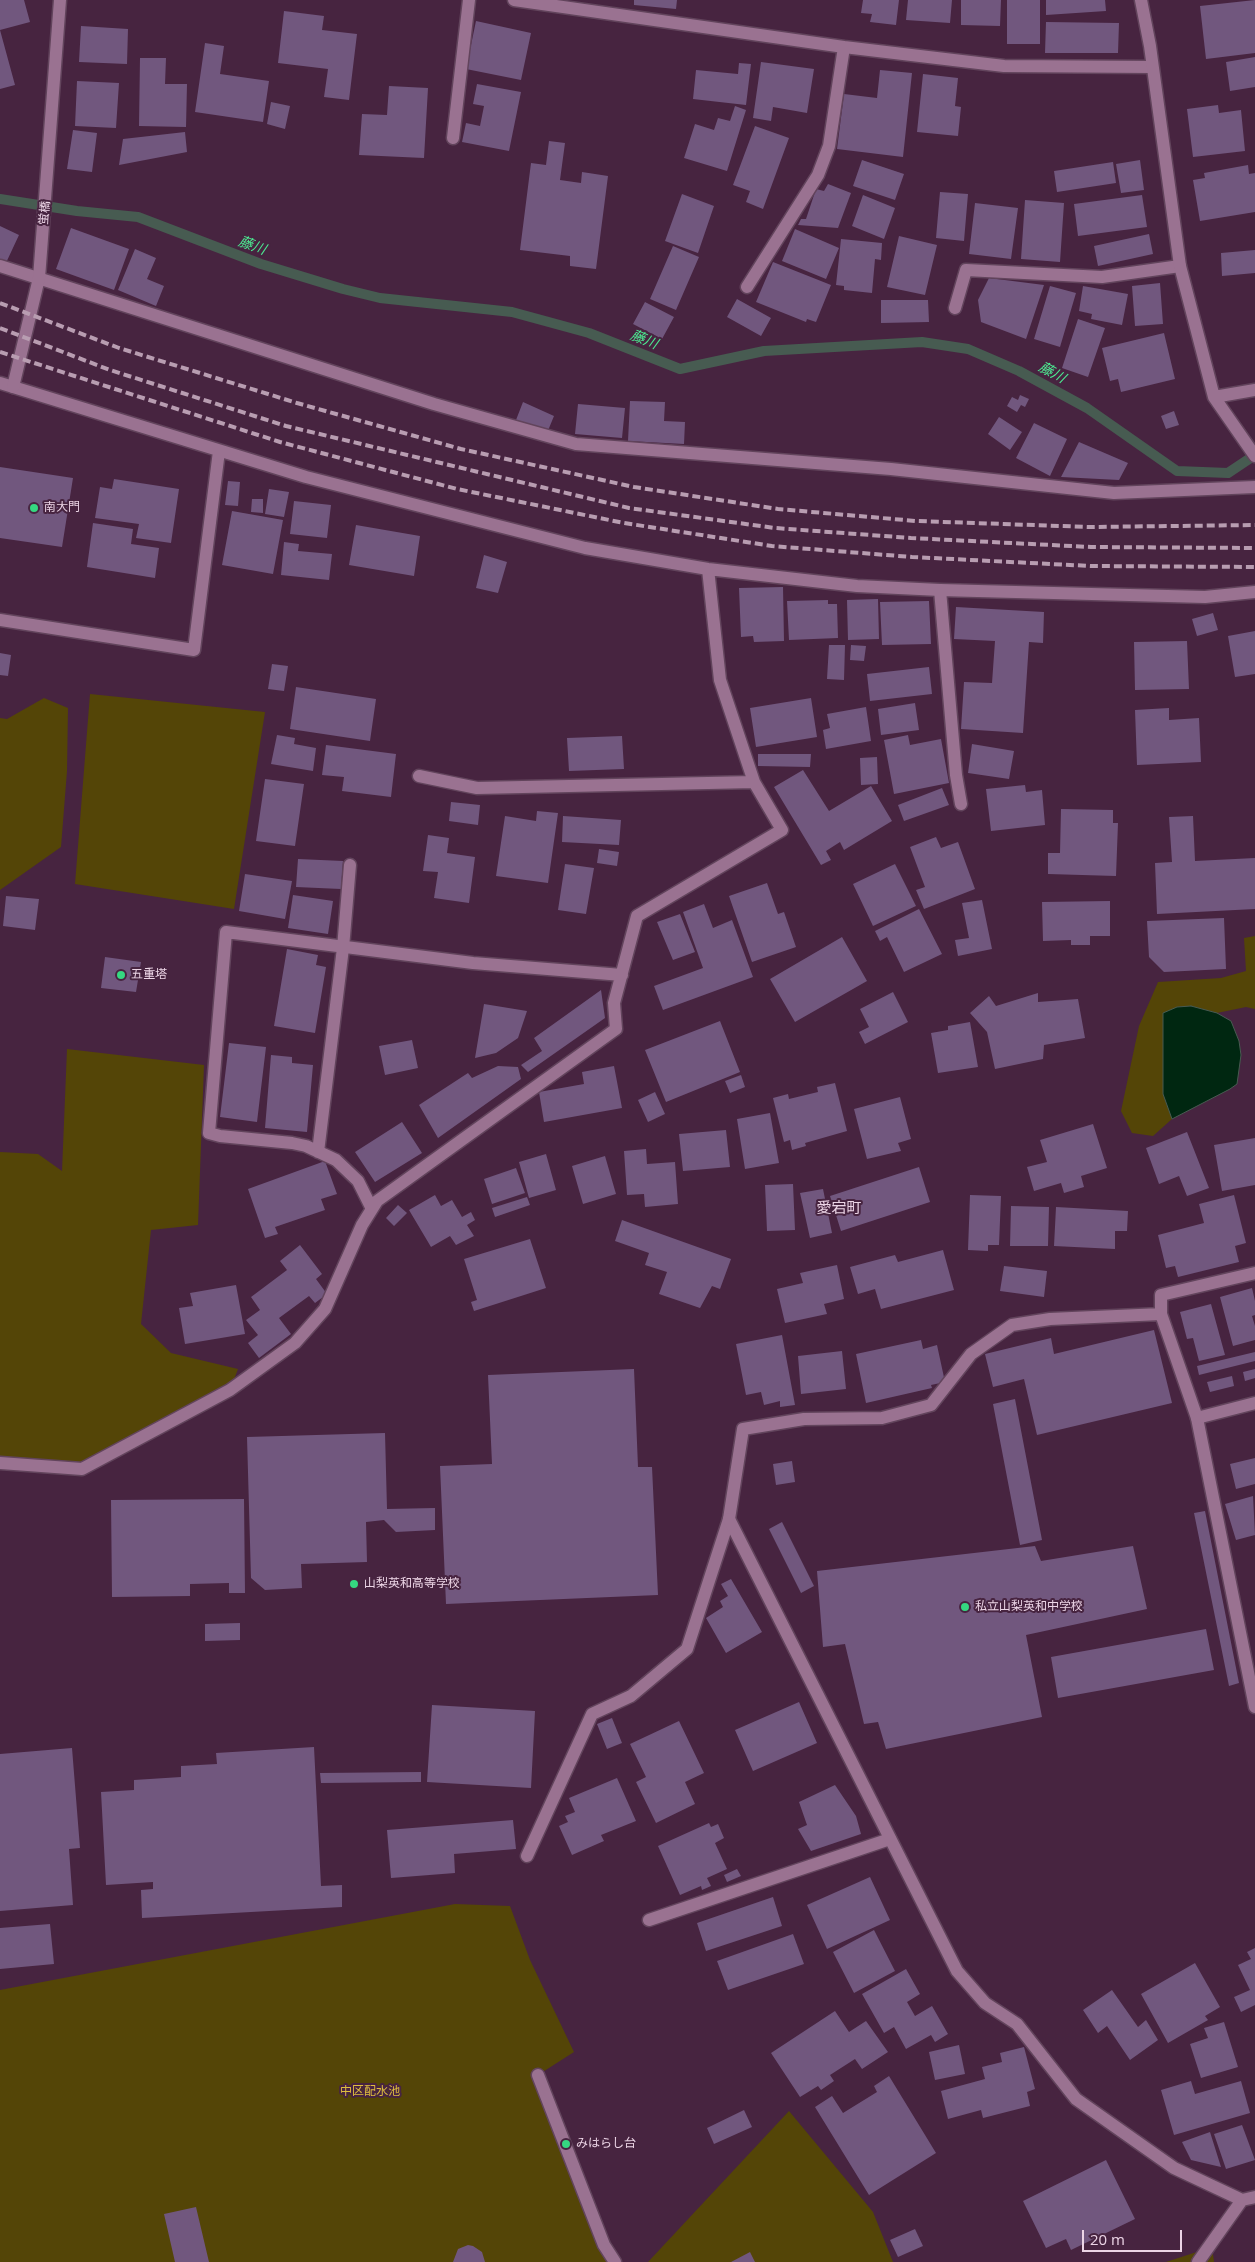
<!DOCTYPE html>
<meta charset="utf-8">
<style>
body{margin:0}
#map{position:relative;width:1255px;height:2262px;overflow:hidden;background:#472440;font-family:"Open Sans",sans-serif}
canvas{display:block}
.scale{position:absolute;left:1082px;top:2230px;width:100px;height:22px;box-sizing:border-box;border:2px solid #ecd5e6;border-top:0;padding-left:6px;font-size:15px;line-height:18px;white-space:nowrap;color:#ecd5e6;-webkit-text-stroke:4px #472440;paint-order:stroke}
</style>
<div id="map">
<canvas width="1255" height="2262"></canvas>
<div class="scale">20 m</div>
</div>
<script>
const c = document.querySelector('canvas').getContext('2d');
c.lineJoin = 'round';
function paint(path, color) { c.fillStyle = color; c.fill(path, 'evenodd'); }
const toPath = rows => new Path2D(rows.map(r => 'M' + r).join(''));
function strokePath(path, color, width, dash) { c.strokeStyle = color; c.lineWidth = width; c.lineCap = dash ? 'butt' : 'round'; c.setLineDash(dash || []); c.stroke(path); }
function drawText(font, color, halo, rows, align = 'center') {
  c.font = font + ' "Open Sans","Noto Sans JP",sans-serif'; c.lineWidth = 4; c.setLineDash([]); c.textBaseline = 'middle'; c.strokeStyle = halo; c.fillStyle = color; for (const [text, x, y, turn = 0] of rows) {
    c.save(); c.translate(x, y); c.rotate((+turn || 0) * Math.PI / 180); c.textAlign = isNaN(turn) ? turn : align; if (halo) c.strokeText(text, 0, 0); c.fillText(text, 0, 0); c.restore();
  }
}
paint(toPath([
 [90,694,265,712,234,909,75,884],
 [44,698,68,708,67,771,61,847,0,890,0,718,7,719],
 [1255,936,1255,1009,1246,1007,1217,1013,1191,1006,1177,1007,1163,1094,1172,1119,1153,1136,1132,1133,1121,1111,1139,1026,1158,982,1221,978,1246,971,1244,938],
 [67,1049,204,1065,198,1225,151,1230,141,1324,171,1353,238,1369,230,1390,82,1469,0,1460,0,1152,38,1154,62,1171],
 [455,1904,510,1906,530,1960,574,2052,538,2075,615,2262,0,2262,0,1990],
 [789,2111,873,2212,893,2262,648,2262],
 [1212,2247,1214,2262,1166,2262]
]), '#544507');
const water = toPath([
 [1191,1006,1217,1013,1231,1021,1239,1041,1241,1055,1237,1084,1230,1089,1172,1119,1163,1094,1163,1013,1177,1007,1191,1006]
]);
paint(water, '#002711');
strokePath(water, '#475b51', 1);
strokePath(toPath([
 [0,199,77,211,138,217,261,264,343,289,380,298,512,312,589,333,680,369,764,351,922,342,968,349,1019,371,1087,408,1177,471,1228,473,1255,455]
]), '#475b51', 10);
paint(toPath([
 [0,0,24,0,30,22,0,30],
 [634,0,677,0,676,9,634,5],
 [863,0,899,0,896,25,870,22,872,14,861,13],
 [908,0,952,0,950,23,906,20],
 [961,0,1001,0,1000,26,961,25],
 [1007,0,1040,0,1040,44,1007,44],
 [1046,0,1105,0,1106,11,1046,15],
 [1255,0,1255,53,1206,59,1200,6],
 [284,11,324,16,322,30,357,34,349,100,324,97,328,69,278,63],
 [476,21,531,33,521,80,466,69],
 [1046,22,1119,23,1118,53,1045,53],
 [81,26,128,29,127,64,79,62],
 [0,30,15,85,0,89],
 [205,43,224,46,220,74,269,81,263,122,195,112],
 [1255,57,1255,87,1230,91,1226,62],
 [140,58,166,58,165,84,187,84,186,127,139,126],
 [761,62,814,69,807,113,773,107,771,121,753,118],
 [739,63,751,64,746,105,693,99,696,70,738,74],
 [880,70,912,73,903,157,837,149,844,94,877,98],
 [923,74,958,78,955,106,961,107,958,136,917,132],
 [77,81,119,83,116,128,75,126],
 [477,84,521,92,509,151,462,142,466,123,480,126,484,106,473,104],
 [389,86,428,88,424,158,359,155,362,114,387,115],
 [271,102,290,106,285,129,267,124],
 [1218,105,1219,113,1241,110,1245,151,1193,157,1187,109],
 [735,106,746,110,727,171,684,158,695,124,714,130,718,118,730,121],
 [755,126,789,138,763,209,746,202,750,191,733,185],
 [73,130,97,133,92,172,67,169],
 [185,132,187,152,119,165,123,139],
 [549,141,565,143,560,180,581,183,582,172,608,176,596,269,570,266,570,256,520,250,531,163,546,165],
 [862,160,904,174,895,200,853,186],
 [1140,160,1144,190,1121,193,1116,164],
 [1113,162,1116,183,1057,192,1054,171],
 [1248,165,1249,174,1255,173,1255,212,1200,221,1193,180,1205,178,1204,173],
 [828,184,851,193,838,228,798,225,801,219,806,219,816,189,824,191],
 [940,192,968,194,964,241,936,238],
 [682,194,714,206,698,253,665,241],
 [863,195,895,208,884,239,852,226],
 [1142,195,1147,227,1078,236,1074,204],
 [1025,200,1064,203,1060,262,1021,259],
 [975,203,1018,208,1011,259,969,254],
 [0,226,19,235,5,265,0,263],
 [71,228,129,249,114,290,56,269],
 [795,229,839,248,826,279,782,261],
 [1149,234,1153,254,1098,266,1094,246],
 [899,236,937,245,925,295,887,287],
 [841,239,882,243,881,260,875,259,872,293,844,290,844,286,836,285],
 [673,246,699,257,676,310,650,299],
 [135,249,156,258,147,279,164,286,156,306,118,290],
 [1255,250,1255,273,1222,276,1221,253],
 [773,262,831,285,816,322,807,319,806,322,756,302],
 [989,278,1044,285,1026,339,981,322,978,300],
 [1160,283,1163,324,1135,326,1132,286],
 [1050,286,1076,293,1060,347,1034,339],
 [1083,286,1128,294,1122,325,1091,319,1092,314,1079,311],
 [737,299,771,318,761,336,727,317],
 [881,300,928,300,929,322,881,323],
 [645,302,674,317,662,339,633,324],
 [1078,319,1105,328,1088,377,1062,368],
 [1164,333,1175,379,1121,392,1118,379,1110,381,1102,348],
 [1020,395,1029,399,1025,407,1021,405,1017,412,1007,406,1012,397,1018,400],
 [630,401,665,402,664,421,685,422,684,444,628,441],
 [523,402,554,416,547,433,516,420],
 [578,404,625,408,622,438,575,434],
 [1174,411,1179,425,1166,429,1161,416],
 [999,417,1022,432,1010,450,988,434],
 [1034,423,1067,439,1050,476,1016,458],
 [1079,442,1128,463,1119,480,1061,477],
 [0,467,73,478,62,547,0,538],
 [114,479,179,489,171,543,136,538,139,524,95,518,100,487,112,489],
 [228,481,240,482,238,506,225,505],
 [269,489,289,492,284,517,265,514],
 [252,499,263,499,263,513,251,512],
 [294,501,331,505,327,538,290,534],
 [232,511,283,520,273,574,222,565],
 [93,523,133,529,131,544,159,548,155,578,87,567],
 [356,525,420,536,414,576,349,565],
 [284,542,299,544,298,551,332,554,329,580,281,575],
 [484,555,507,562,498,593,476,588],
 [783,587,784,641,754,642,753,636,741,637,739,588],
 [878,599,879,639,848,640,847,600],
 [828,600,828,604,837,604,838,638,789,640,787,601],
 [929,601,931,644,882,645,880,602],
 [956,607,1044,612,1043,643,1029,642,1023,733,961,729,964,682,992,683,995,641,954,639],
 [1213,613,1218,630,1197,636,1192,619],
 [1255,631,1255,674,1235,677,1228,636],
 [1187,641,1189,689,1135,690,1134,642],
 [829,645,845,645,844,680,827,679],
 [851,645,866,646,864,661,850,660],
 [0,653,11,655,8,676,0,675],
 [272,664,288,666,284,691,268,689],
 [929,667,932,694,870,701,867,674],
 [296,687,376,699,370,741,290,729],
 [811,698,817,737,756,747,750,708],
 [915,703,919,730,881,735,878,709],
 [866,707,871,741,826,749,823,730,830,728,827,714],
 [1169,708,1169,720,1199,718,1201,762,1137,765,1135,710],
 [277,735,295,738,294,744,316,748,313,771,271,764],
 [908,735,910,745,941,739,949,783,894,794,884,740],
 [622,736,624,769,569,771,567,738],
 [972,744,1014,751,1009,779,968,773],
 [326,745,396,754,391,797,342,791,344,777,322,775],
 [758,754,811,754,810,767,758,766],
 [877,757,878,784,861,785,860,758],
 [803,770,829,811,871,786,892,821,844,850,840,842,826,851,831,860,821,865,774,787],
 [265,779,304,784,295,846,256,841],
 [1025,785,1026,792,1042,790,1045,825,991,831,986,789],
 [942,788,949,805,904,821,898,805],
 [451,802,480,805,478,825,449,821],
 [1061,809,1113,810,1113,823,1118,823,1116,876,1048,874,1048,853,1060,853],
 [537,811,558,813,548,883,496,876,505,816,536,821],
 [563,816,621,820,619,845,562,842],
 [1193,816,1195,861,1255,858,1255,909,1157,914,1155,863,1172,862,1169,817],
 [428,835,449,838,447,853,475,857,469,903,434,898,438,872,423,871],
 [936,837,941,848,958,842,975,889,924,909,916,890,925,887,910,847],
 [599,849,619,852,617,866,597,863],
 [298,859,343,861,341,889,296,887],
 [565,864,594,868,586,914,558,910],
 [895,864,916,906,873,926,853,884],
 [245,874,292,881,285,919,239,911],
 [767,883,778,914,784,912,796,947,752,962,729,896],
 [293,895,333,901,328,934,288,928],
 [6,896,39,899,35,930,3,926],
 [982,900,992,949,958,956,955,940,969,938,962,903],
 [1110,901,1110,936,1090,936,1090,945,1071,945,1071,940,1043,941,1042,902],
 [704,904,713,928,732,920,753,977,663,1010,654,986,703,968,683,912],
 [919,909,942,954,904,972,887,937,880,941,875,931],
 [680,914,695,952,673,960,657,922],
 [1224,918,1226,969,1164,972,1149,957,1147,921],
 [842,937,867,981,795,1022,770,979],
 [287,949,318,955,316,965,326,967,315,1033,274,1026],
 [105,957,141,962,136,992,101,988],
 [601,990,605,1018,528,1072,521,1065,542,1051,534,1038],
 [893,992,908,1022,865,1044,859,1032,869,1027,860,1009],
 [1038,993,1038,1002,1078,999,1085,1038,1044,1045,1043,1059,995,1069,987,1032,970,1013,989,996,996,1006],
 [484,1004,527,1011,518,1038,496,1053,475,1058],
 [720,1021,740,1072,666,1102,645,1050],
 [970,1022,978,1067,938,1073,931,1033,948,1030,948,1026],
 [412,1040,418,1068,385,1075,379,1046],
 [229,1043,266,1047,257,1122,220,1117],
 [271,1055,292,1057,292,1063,313,1065,307,1132,265,1128],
 [498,1066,518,1067,521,1079,438,1138,419,1105,468,1073,472,1078],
 [614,1066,622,1108,544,1122,539,1092,584,1084,582,1072],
 [741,1075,745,1087,730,1093,725,1081],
 [835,1083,847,1131,805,1143,806,1146,792,1150,790,1140,784,1142,773,1098,788,1094,789,1099,818,1092,817,1087],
 [655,1092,665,1114,648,1122,638,1100],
 [900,1097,911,1139,898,1143,901,1151,867,1159,854,1109],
 [770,1113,779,1163,745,1169,737,1119],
 [402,1122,422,1153,375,1182,355,1152],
 [1093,1124,1107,1168,1081,1176,1084,1187,1064,1193,1061,1183,1034,1191,1027,1167,1047,1162,1040,1140],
 [726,1130,730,1167,683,1171,679,1134],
 [1187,1132,1209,1188,1187,1196,1179,1176,1159,1184,1146,1148],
 [1255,1138,1255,1185,1222,1191,1214,1145],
 [646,1149,647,1164,675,1162,678,1204,645,1207,644,1194,627,1195,624,1151],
 [546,1154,556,1190,529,1198,519,1162],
 [605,1156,616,1194,583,1204,572,1166],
 [325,1161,337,1194,321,1199,325,1210,275,1227,278,1234,265,1238,248,1189],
 [919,1167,930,1202,841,1231,830,1196],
 [516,1168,525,1193,492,1204,484,1179],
 [793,1184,795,1230,767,1231,765,1185],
 [823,1189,832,1233,810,1238,800,1193],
 [435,1195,441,1206,452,1200,462,1217,471,1212,475,1220,467,1225,474,1236,456,1245,450,1236,431,1247,409,1210],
 [970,1195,1001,1196,999,1245,988,1245,988,1251,968,1250],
 [1234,1195,1246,1243,1235,1246,1239,1262,1178,1277,1175,1266,1166,1268,1158,1235,1204,1223,1199,1204],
 [527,1197,530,1205,495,1217,492,1208],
 [398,1205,407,1213,394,1226,386,1218],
 [1011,1206,1049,1207,1048,1246,1010,1246],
 [1056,1207,1128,1211,1127,1231,1115,1231,1115,1249,1054,1246],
 [622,1220,731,1259,720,1289,712,1286,700,1308,659,1294,667,1272,645,1265,649,1253,615,1241],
 [530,1239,546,1288,474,1311,471,1302,477,1300,464,1259],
 [300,1245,322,1274,316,1279,327,1294,315,1303,309,1296,279,1318,291,1334,259,1358,248,1343,258,1335,246,1320,260,1310,251,1297,287,1270,280,1261],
 [943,1250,954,1290,881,1309,875,1289,858,1294,850,1267,895,1255,898,1262],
 [837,1265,844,1299,824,1304,827,1314,785,1323,777,1289,803,1283,800,1273],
 [1004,1266,1047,1271,1044,1297,1000,1291],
 [236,1285,245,1334,185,1344,179,1308,193,1306,190,1293],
 [1252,1288,1255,1301,1255,1315,1252,1316,1255,1326,1255,1340,1233,1346,1220,1297],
 [1211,1304,1225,1355,1199,1361,1193,1338,1187,1339,1180,1312],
 [1154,1330,1172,1403,1037,1435,1024,1379,993,1387,985,1354,1051,1338,1054,1354],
 [782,1335,795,1405,780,1407,780,1401,764,1405,761,1392,746,1395,736,1344],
 [921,1340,923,1349,937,1345,945,1382,931,1385,932,1388,866,1403,856,1354],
 [842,1351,846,1389,801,1394,798,1356],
 [1255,1352,1255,1361,1199,1375,1197,1366],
 [634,1369,638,1467,652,1467,658,1595,446,1604,440,1466,492,1464,488,1375],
 [1255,1369,1255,1378,1245,1381,1243,1372],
 [1232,1376,1234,1386,1210,1392,1207,1382],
 [1015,1399,1042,1540,1020,1545,993,1404],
 [385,1433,387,1509,435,1508,435,1530,396,1532,384,1520,366,1522,367,1562,301,1564,302,1588,265,1590,251,1578,247,1437],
 [1255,1458,1255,1484,1236,1489,1230,1464],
 [792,1461,795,1482,776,1485,773,1464],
 [1253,1496,1255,1535,1236,1540,1225,1504],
 [244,1499,245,1593,229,1593,229,1583,190,1584,190,1596,112,1597,111,1500],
 [1205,1511,1239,1683,1229,1686,1194,1513],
 [782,1522,814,1586,801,1593,769,1529],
 [1035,1546,1041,1561,1133,1546,1147,1609,1026,1635,1042,1717,886,1749,878,1722,864,1724,845,1644,823,1647,817,1571],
 [731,1579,762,1632,726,1653,706,1618,723,1607,720,1601,728,1596,721,1584],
 [240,1623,240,1640,205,1641,205,1624],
 [1206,1629,1214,1670,1058,1698,1051,1657],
 [799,1702,817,1743,753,1771,735,1730],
 [432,1705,535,1711,531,1788,427,1782],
 [612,1718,622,1743,607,1749,597,1724],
 [679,1721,704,1773,685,1782,695,1804,656,1823,636,1782,646,1777,630,1744],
 [314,1747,321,1886,342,1885,342,1907,142,1918,141,1890,153,1889,153,1882,106,1885,101,1792,134,1790,134,1780,181,1777,181,1766,217,1764,216,1753],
 [72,1748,80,1848,69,1849,73,1905,0,1911,0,1754],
 [421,1772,421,1782,321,1783,320,1773],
 [617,1778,636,1821,601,1835,604,1841,572,1855,559,1826,568,1822,565,1816,575,1812,569,1798],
 [835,1785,856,1816,861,1834,811,1851,798,1829,807,1825,799,1802],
 [513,1820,516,1849,454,1854,455,1873,391,1878,387,1830],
 [709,1823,711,1827,718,1824,724,1838,715,1843,727,1869,707,1878,711,1886,702,1890,701,1886,680,1895,658,1846],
 [737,1869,741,1876,727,1882,724,1875],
 [870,1877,890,1920,827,1949,807,1905],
 [773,1897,782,1926,706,1951,697,1923],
 [50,1924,54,1964,0,1969,0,1928],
 [874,1930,895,1971,854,1993,833,1952],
 [793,1934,804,1964,728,1990,717,1961],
 [1255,1948,1255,2005,1241,2012,1234,1997,1250,1990,1238,1965,1251,1959,1247,1952],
 [1195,1963,1220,2007,1205,2016,1208,2020,1168,2043,1141,1994],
 [906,1969,920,1994,907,2002,915,2016,932,2006,948,2034,935,2042,931,2035,906,2049,894,2027,884,2033,862,1994],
 [1112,1990,1138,2027,1146,2020,1158,2040,1130,2060,1107,2026,1098,2033,1083,2010],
 [835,2011,849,2032,866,2021,888,2052,862,2069,855,2059,830,2075,834,2081,821,2090,818,2086,800,2097,771,2053],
 [1224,2022,1238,2067,1201,2078,1190,2044,1208,2038,1204,2028],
 [959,2045,965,2074,935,2080,929,2052],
 [1024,2047,1035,2089,1027,2092,1030,2106,983,2118,981,2110,948,2119,941,2091,985,2079,982,2067,1002,2062,1000,2053],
 [889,2076,936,2153,869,2195,815,2107,832,2096,843,2113,877,2092,874,2086],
 [1191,2081,1195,2094,1241,2081,1250,2113,1174,2135,1161,2090],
 [744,2110,752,2127,714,2144,707,2128],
 [1242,2125,1255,2160,1226,2169,1214,2134],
 [1210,2132,1221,2167,1191,2160,1182,2142],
 [1106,2160,1135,2219,1071,2250,1066,2239,1046,2248,1023,2201],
 [196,2207,209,2262,175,2262,164,2214],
 [915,2229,923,2246,898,2257,890,2240],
 [468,2245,473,2246,482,2252,485,2262,453,2262,458,2249],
 [750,2252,755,2262,731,2262]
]), '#71577e');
const lane = toPath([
 [514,0,844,47,1004,66,1152,67],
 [453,138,469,0],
 [0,266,434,404,576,444,891,469,1114,493,1255,487],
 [747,287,818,175,829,146,844,47],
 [955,308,966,270,1102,277,1180,266],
 [0,383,306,477,585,548,708,569,857,586,940,590,1205,597,1255,592],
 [940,590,956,775,961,804],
 [0,620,194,650,219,451],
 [419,776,477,788,754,782],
 [318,1152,343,948,350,865],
 [372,1209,358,1181,336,1160,306,1146,292,1143,220,1136,209,1133,226,932,473,963,622,975],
 [1161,1314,1161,1295,1255,1273],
 [0,1463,82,1469,230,1390,295,1343,325,1309,362,1225,377,1201,616,1029,614,1003,637,916,782,830,754,782,720,680,708,569],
 [527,1856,592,1714,631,1696,687,1649,729,1519,743,1429,804,1419,882,1418,931,1405,971,1354,1012,1325,1050,1319,1161,1314,1197,1418,1255,1707],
 [649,1920,890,1839]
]);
const street = toPath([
 [1141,0,1150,46,1180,266,1214,397,1255,456],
 [13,387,39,278,60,0],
 [1214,397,1255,390],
 [1197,1418,1255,1403],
 [729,1519,957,1971,985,2003,1017,2024,1076,2099,1174,2168,1242,2200,1255,2197],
 [538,2075,604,2245,615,2262],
 [1198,2262,1242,2200]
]);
strokePath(lane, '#62445c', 15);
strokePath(street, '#62445c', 15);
strokePath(lane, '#9a7291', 12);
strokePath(street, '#9a7291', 12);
strokePath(toPath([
 [0,303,119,348,297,403,461,449,634,487,778,509,916,521,1090,527,1255,525],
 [0,328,110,370,286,426,629,508,775,528,911,538,1091,547,1255,548],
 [0,352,280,442,457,489,624,523,772,546,912,557,1091,566,1255,567]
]), '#b89db1', 4, [8, 4]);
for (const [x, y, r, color] of [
 [34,508,5,"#35d881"],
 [121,975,5,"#35d881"],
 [354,1584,5,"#35d881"],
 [965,1607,5,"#35d881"],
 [566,2144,5,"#35d881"]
]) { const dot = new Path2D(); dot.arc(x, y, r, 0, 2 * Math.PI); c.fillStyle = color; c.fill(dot); strokePath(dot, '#472440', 2); }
drawText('12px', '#ecd5e6', '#472440', [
 ["蛍橋",45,213,-85]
]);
drawText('12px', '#ecd5e6', '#472440', [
 ["南大門",44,508],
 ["五重塔",131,975],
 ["山梨英和高等学校",364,1584],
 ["私立山梨英和中学校",975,1607],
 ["みはらし台",576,2144]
], 'left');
drawText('12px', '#dfbe3e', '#472440', [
 ["中区配水池",370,2092]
]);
drawText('italic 14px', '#4cea91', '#472440', [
 ["藤川",252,246,20],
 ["藤川",644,340,22],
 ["藤川",1052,373,29]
]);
drawText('15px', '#ecd5e6', '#472440', [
 ["愛宕町",839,1209]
]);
</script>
